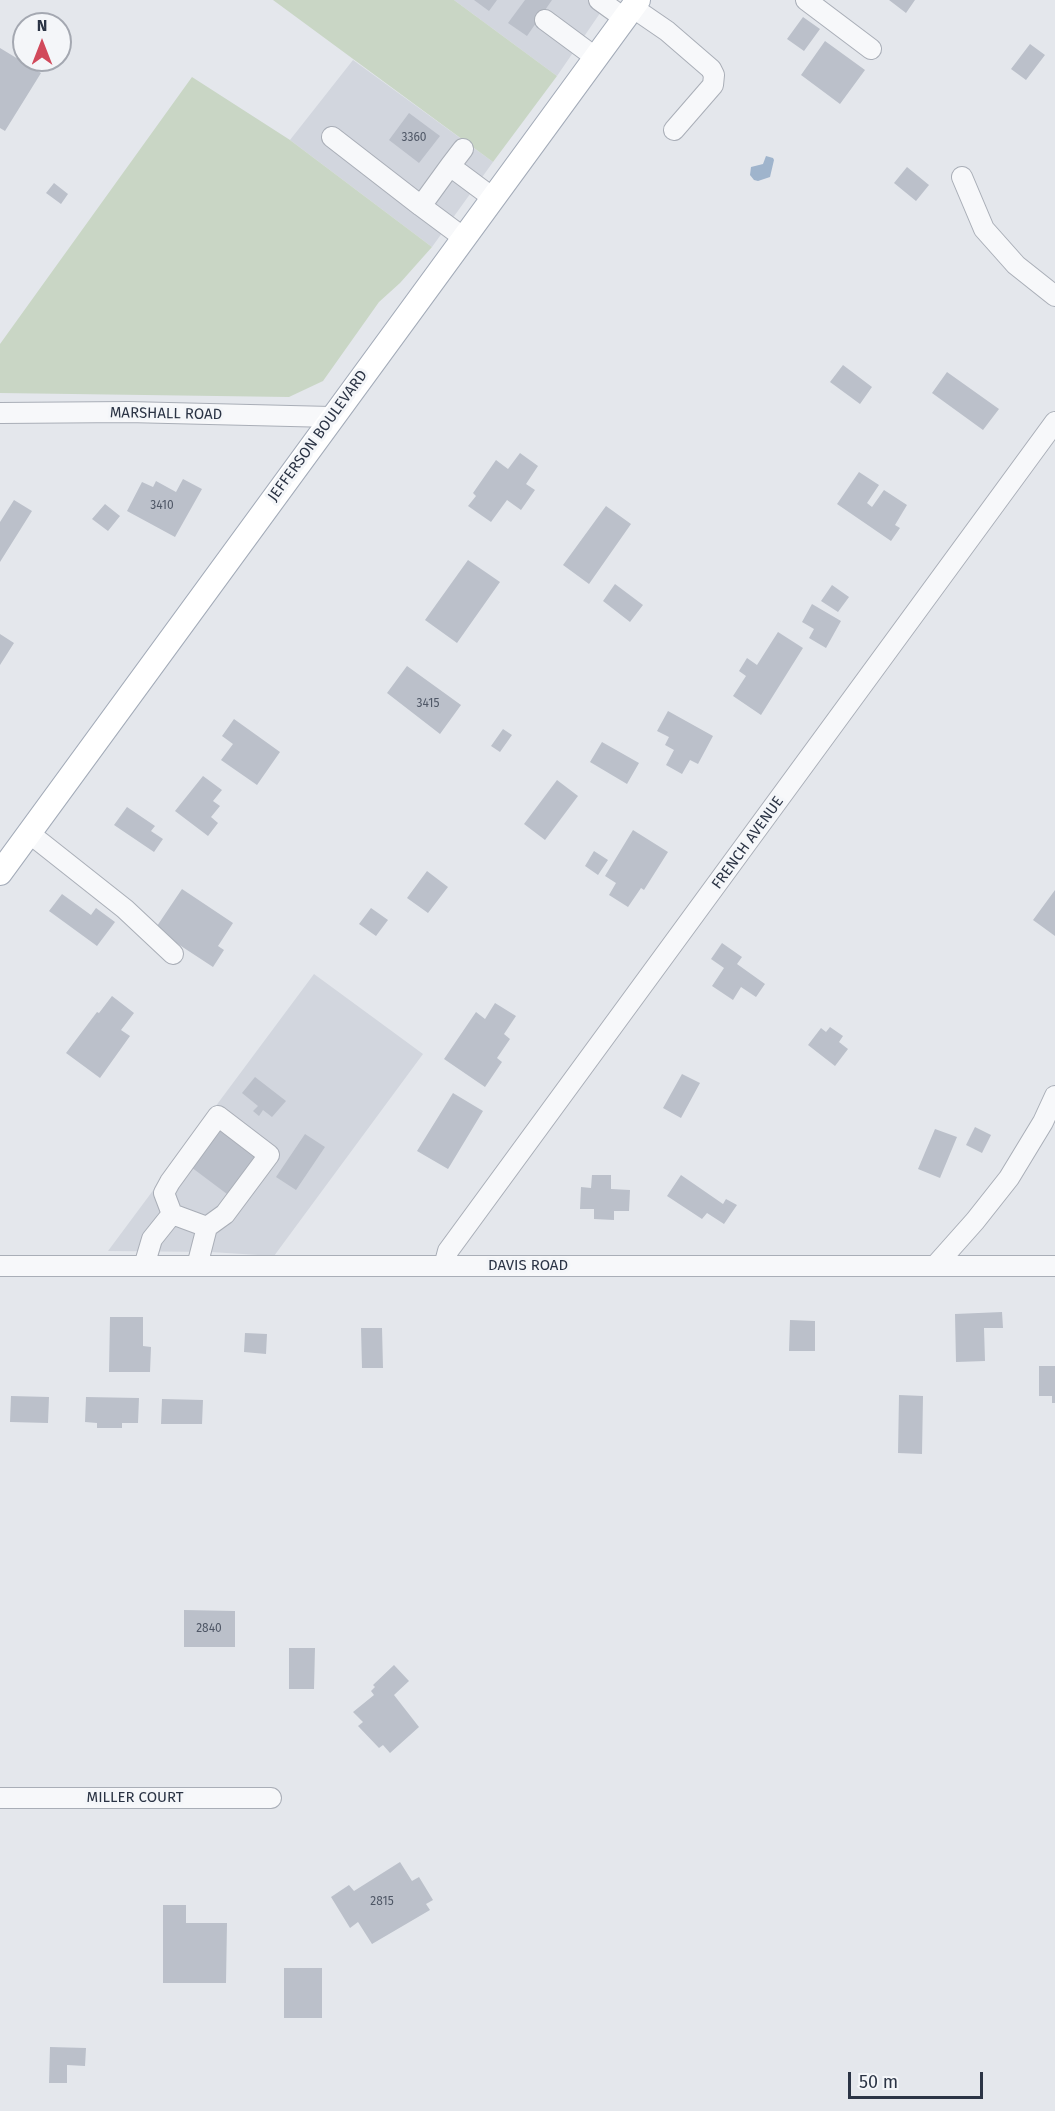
<!DOCTYPE html>
<style>
body{margin:0}
#map{position:relative;width:1055px;height:2111px;overflow:hidden;background:#e4e7ec;font-family:"Fira Sans",sans-serif}
canvas{display:block}
.north{position:absolute;left:12px;top:12px;width:60px;height:60px;box-sizing:border-box;background:#f4f6f9;border:2px solid #a4a8b1;border-radius:50%;rotate:0deg;font-size:16px;font-weight:700;line-height:24px;text-align:center;color:#2b3445}
.north::after{content:'';display:block;margin:auto;width:21px;height:27px;background:#d1495b;clip-path:polygon(50% 0,100% 100%,50% 72%,0 100%)}
.scale{position:absolute;left:848px;top:2072px;width:135px;height:27px;box-sizing:border-box;border:3px solid #2b3445;border-top:0;padding-left:8px;font-size:18px;line-height:21px;white-space:nowrap;color:#2b3445;-webkit-text-stroke:4px #f4f6f9;paint-order:stroke}
</style>
<div id="map">
<canvas width="1055" height="2111"></canvas>
<div class="north">N</div>
<div class="scale">50 m</div>
</div>
<script>
const c = document.querySelector('canvas').getContext('2d');
c.lineJoin = 'round';
function paint(path, color) { c.fillStyle = color; c.fill(path, 'evenodd'); }
const toPath = rows => new Path2D(rows.map(r => 'M' + r).join(''));
function strokePath(path, color, width, dash) { c.strokeStyle = color; c.lineWidth = width; c.lineCap = dash ? 'butt' : 'round'; c.setLineDash(dash || []); c.stroke(path); }
function drawText(font, color, halo, rows, align = 'center') {
  c.font = font + ' "Fira Sans",sans-serif'; c.lineWidth = 6; c.setLineDash([]); c.textBaseline = 'middle'; c.strokeStyle = halo; c.fillStyle = color; for (const [text, x, y, turn = 0] of rows) {
    c.save(); c.translate(x, y); c.rotate((+turn || 0) * Math.PI / 180); c.textAlign = isNaN(turn) ? turn : align; if (halo) c.strokeText(text, 0, 0); c.fillText(text, 0, 0); c.restore();
  }
}
paint(toPath([
 [454,0,609,0,557,76],
 [353,60,493,162,432,247,290,140],
 [314,974,423,1054,274,1256,211,1252,108,1251]
]), '#d2d6de');
paint(toPath([
 [273,0,454,0,557,76,493,162],
 [192,77,290,140,432,247,400,283,379,302,323,381,289,397,0,393,0,344]
]), '#c9d6c5');
paint(toPath([
 [766,156,773,158,774,160,770,177,758,181,754,180,750,175,751,167,763,164]
]), '#9fb4cc');
paint(toPath([
 [474,0,497,0,489,11],
 [525,0,552,0,527,36,508,23],
 [889,0,915,0,906,13],
 [803,17,820,29,804,51,787,39],
 [825,41,865,70,840,104,801,75],
 [1030,44,1045,55,1026,80,1011,69],
 [0,48,41,73,5,131,0,128],
 [409,113,440,136,419,163,389,140],
 [907,167,929,185,916,201,894,183],
 [54,183,68,194,61,204,46,193],
 [843,365,872,387,860,404,830,382],
 [947,372,999,409,983,430,932,393],
 [520,453,538,466,526,484,535,490,521,510,507,500,491,522,468,506,476,496,473,493,496,460,508,469],
 [859,472,879,485,867,503,872,507,884,490,907,505,895,525,900,528,891,541,837,504],
 [183,479,202,489,175,537,127,511,142,482,153,487,156,481,176,492],
 [14,500,32,511,0,562,0,522],
 [105,504,120,516,108,531,92,519],
 [606,506,631,524,589,584,563,565],
 [468,560,500,582,457,643,425,620],
 [615,584,643,605,630,622,603,601],
 [832,585,849,597,838,612,821,601],
 [812,604,841,621,826,648,809,638,814,629,802,622],
 [778,632,803,648,761,715,733,696,746,676,739,671,747,658,757,665],
 [0,634,14,643,0,665],
 [407,666,461,705,440,734,387,693],
 [668,711,713,736,698,764,690,760,682,774,666,765,674,750,665,745,669,737,657,731],
 [234,719,280,752,257,785,221,760,233,744,222,736],
 [503,729,512,735,500,752,491,746],
 [602,742,639,763,627,784,590,762],
 [203,776,222,790,213,801,220,806,211,817,218,823,208,836,175,811],
 [557,780,578,796,545,840,524,824],
 [127,807,155,826,151,831,163,839,154,852,114,825],
 [633,830,668,852,644,890,641,888,628,907,609,895,616,883,605,876],
 [594,851,608,860,598,875,585,866],
 [427,871,448,887,428,913,407,898],
 [182,889,233,923,218,946,224,950,213,967,155,929],
 [1055,890,1055,936,1033,920],
 [62,894,91,915,96,908,115,922,97,946,49,911],
 [371,908,388,920,376,936,359,924],
 [722,943,742,957,737,964,765,984,756,997,741,987,733,1000,712,986,724,968,711,959],
 [112,996,134,1013,121,1030,130,1036,100,1078,66,1053,97,1012,99,1013],
 [495,1003,516,1016,504,1034,510,1039,497,1058,502,1062,485,1087,444,1059,476,1012,485,1019],
 [830,1027,843,1036,839,1042,848,1049,835,1066,808,1045,821,1028,826,1032],
 [682,1074,700,1083,681,1118,663,1108],
 [255,1077,286,1101,272,1117,263,1110,259,1116,253,1111,258,1106,242,1093],
 [453,1093,483,1111,448,1169,417,1151],
 [218,1125,259,1158,231,1197,191,1167],
 [975,1127,991,1135,982,1153,966,1145],
 [935,1129,957,1137,940,1178,918,1169],
 [305,1134,325,1147,296,1190,276,1177],
 [592,1175,611,1175,611,1189,630,1190,629,1211,614,1211,614,1220,594,1219,594,1209,580,1209,581,1187,591,1188],
 [681,1175,723,1204,726,1199,737,1205,724,1224,707,1213,702,1219,667,1196],
 [1002,1312,1003,1328,984,1328,985,1361,956,1362,955,1314],
 [110,1317,143,1317,143,1346,151,1347,150,1372,109,1372],
 [790,1320,815,1321,815,1351,789,1351],
 [361,1328,382,1328,383,1368,362,1368],
 [245,1333,267,1334,266,1354,244,1352],
 [1039,1366,1055,1366,1055,1403,1052,1403,1052,1396,1039,1396],
 [899,1395,923,1396,922,1454,898,1453],
 [11,1396,49,1397,48,1423,10,1422],
 [86,1397,139,1398,138,1423,122,1423,122,1428,97,1428,97,1423,85,1422],
 [162,1399,203,1400,202,1424,161,1424],
 [184,1610,235,1611,235,1647,184,1647],
 [289,1648,315,1648,314,1689,289,1689],
 [394,1665,409,1681,394,1695,419,1727,390,1753,383,1745,379,1748,358,1726,363,1722,353,1712,374,1695,371,1691,375,1687,373,1685],
 [400,1862,412,1881,419,1877,433,1900,426,1904,430,1910,372,1944,358,1922,350,1928,331,1897,349,1885,354,1891],
 [163,1905,186,1905,186,1923,227,1923,226,1983,163,1983],
 [284,1968,322,1968,322,2018,284,2018],
 [50,2047,86,2048,85,2066,67,2065,67,2083,49,2083]
]), '#bbc0ca');
const minor = toPath([
 [599,0,624,18],
 [806,0,871,49],
 [632,7,667,31,711,69,714,75,713,85,674,130],
 [545,20,595,57],
 [332,137,421,206],
 [450,166,463,149],
 [962,177,984,229,1016,265,1055,296],
 [464,238,421,206,450,166,493,198],
 [0,413,128,412,331,417],
 [29,833,125,909,173,954],
 [172,1214,164,1193,170,1182,218,1116,269,1155,225,1214,207,1227],
 [0,1266,1055,1266],
 [144,1266,152,1239,172,1214,207,1227,197,1266],
 [444,1266,448,1251,1055,422],
 [935,1266,975,1221,1009,1178,1043,1122,1055,1096],
 [0,1798,271,1798]
]);
const major = toPath([
 [0,873,638,0]
]);
strokePath(minor, '#a9aeb7', 22);
strokePath(major, '#a3abb8', 26);
strokePath(minor, '#f7f8fa', 20);
strokePath(major, '#fff', 24);
drawText('12px', '#4f5766', null, [
 ["3360",414,138],
 ["3410",162,506],
 ["3415",428,704],
 ["2840",209,1629],
 ["2815",382,1902]
]);
drawText('15px', '#2b3445', '#f4f6f9', [
 ["MARSHALL ROAD",166,414,1],
 ["JEFFERSON BOULEVARD",318,436,-54],
 ["FRENCH AVENUE",748,843,-54],
 ["DAVIS ROAD",528,1266],
 ["MILLER COURT",135,1798]
]);
</script>
